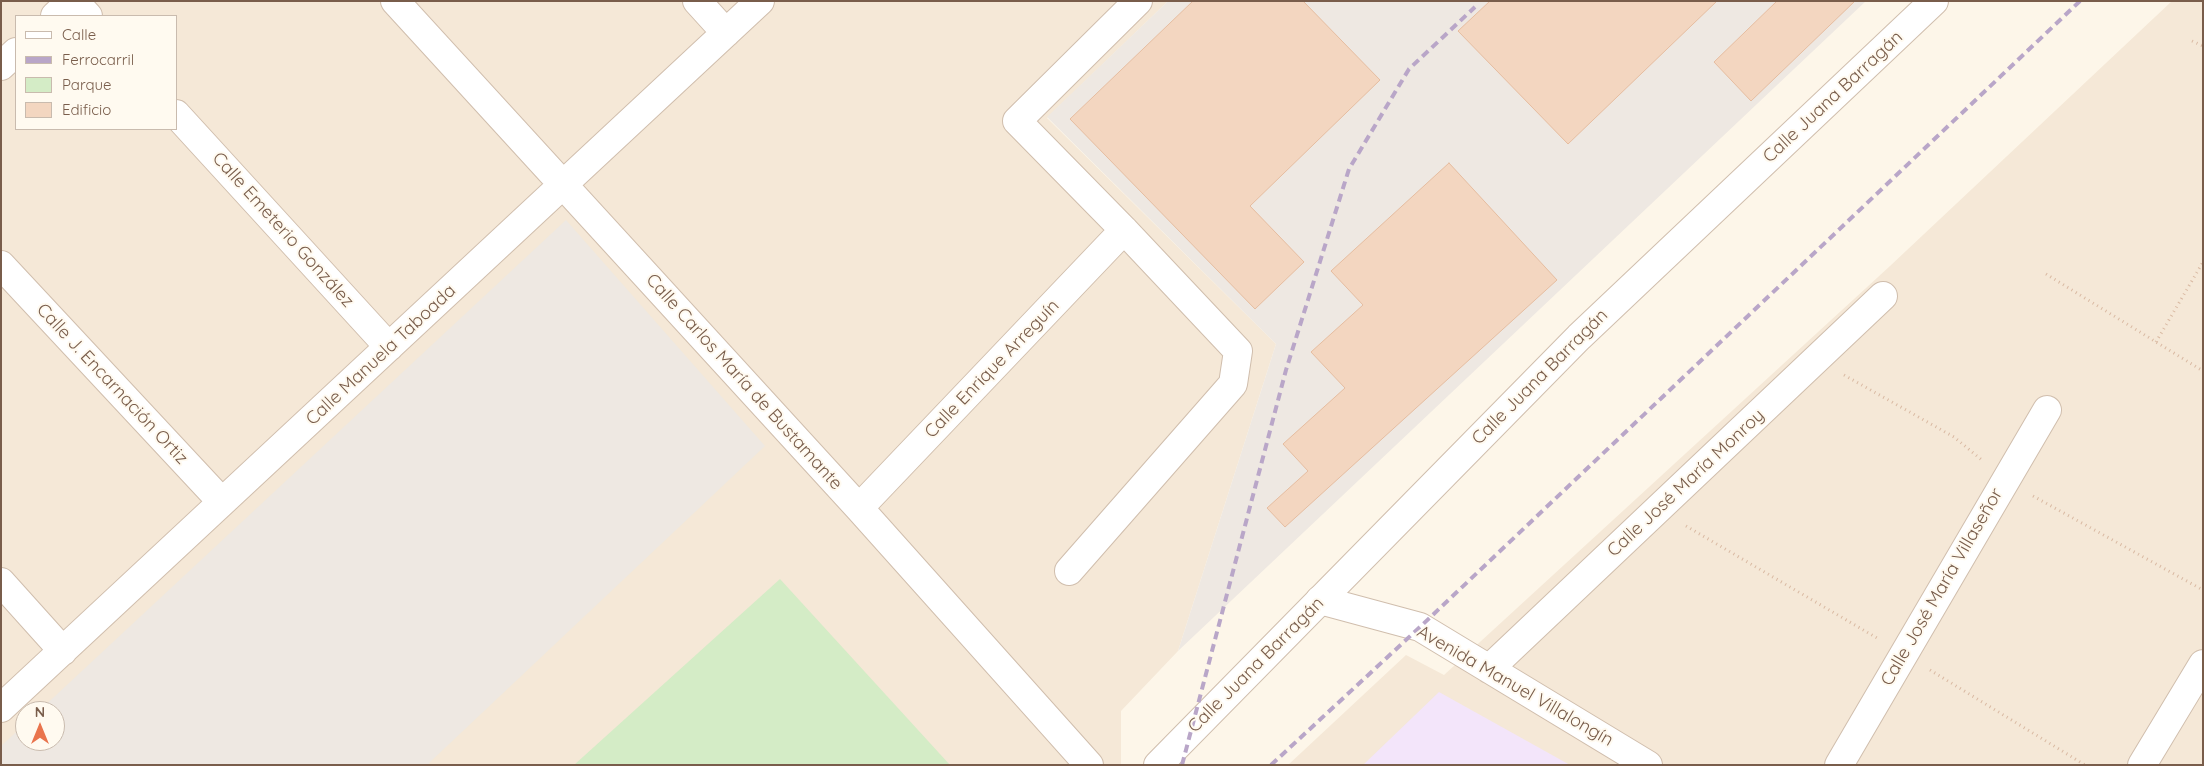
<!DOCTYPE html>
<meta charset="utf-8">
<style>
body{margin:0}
#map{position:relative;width:2204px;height:766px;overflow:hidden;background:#fdf6e9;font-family:Quicksand,sans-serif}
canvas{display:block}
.frame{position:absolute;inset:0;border:2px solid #795d4b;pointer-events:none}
.legend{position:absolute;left:15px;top:15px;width:162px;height:115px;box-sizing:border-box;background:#fffaf0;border:1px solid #c9bbae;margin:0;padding:6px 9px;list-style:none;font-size:15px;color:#795d4b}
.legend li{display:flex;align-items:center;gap:10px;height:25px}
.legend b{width:25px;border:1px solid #c9bbae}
.north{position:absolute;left:15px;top:701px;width:50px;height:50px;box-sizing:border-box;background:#fffaf0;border:1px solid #c9bbae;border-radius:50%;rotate:0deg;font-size:14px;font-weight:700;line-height:20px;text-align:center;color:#795d4b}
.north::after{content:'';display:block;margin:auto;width:18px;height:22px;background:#e9744d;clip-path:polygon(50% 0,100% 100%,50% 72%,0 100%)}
</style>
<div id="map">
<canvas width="2204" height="766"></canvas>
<div class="frame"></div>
<ul class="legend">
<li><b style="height:6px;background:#fff"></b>Calle</li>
<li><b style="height:6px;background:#b9a6c8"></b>Ferrocarril</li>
<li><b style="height:14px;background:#d4ecc6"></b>Parque</li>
<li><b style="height:14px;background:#f3d6c0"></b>Edificio</li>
</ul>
<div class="north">N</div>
</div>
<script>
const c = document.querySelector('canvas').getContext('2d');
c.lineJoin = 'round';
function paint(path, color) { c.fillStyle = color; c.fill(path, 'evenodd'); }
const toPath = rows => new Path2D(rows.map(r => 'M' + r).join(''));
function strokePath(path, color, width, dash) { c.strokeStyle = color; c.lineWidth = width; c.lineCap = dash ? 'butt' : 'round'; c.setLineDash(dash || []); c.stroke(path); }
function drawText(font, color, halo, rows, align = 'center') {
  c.font = font + ' Quicksand,sans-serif'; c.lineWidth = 4; c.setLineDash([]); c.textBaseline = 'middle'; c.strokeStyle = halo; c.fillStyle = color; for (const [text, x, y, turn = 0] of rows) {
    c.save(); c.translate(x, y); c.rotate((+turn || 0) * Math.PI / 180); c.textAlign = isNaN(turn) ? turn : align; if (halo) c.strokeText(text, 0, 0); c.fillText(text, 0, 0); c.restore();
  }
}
paint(toPath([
 [1,1,1168,1,1047,118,1276,344,1178,651,1121,711,1121,765,1,765],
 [16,16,176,16,176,129,16,129],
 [25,711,55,711,55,741,25,741],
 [2172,1,2203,1,2203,765,1288,765,1406,655,1444,675,1890,266]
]), '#f5e8d7');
paint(toPath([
 [1168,1,1866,1,1178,651,1276,344,1047,117],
 [566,220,765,446,429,763,430,765,1,765,1,746,25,724,25,741,55,741,55,711,39,711]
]), '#eee8e2');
paint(toPath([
 [1439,692,1570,765,1363,765]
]), '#f3e5fa');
paint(toPath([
 [780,579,950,765,574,765]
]), '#d4ecc6');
const building = toPath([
 [1193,1,1303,1,1380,80,1250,206,1304,262,1255,309,1070,119,1193,1],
 [1490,1,1717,1,1568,144,1458,31,1490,1],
 [1777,1,1855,1,1751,101,1714,62,1777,1],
 [1449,163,1557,280,1285,527,1267,508,1308,471,1283,444,1345,388,1311,352,1363,305,1331,271,1449,163]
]);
paint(building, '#f3d6c0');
strokePath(building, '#e6bda0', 1);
const minor = toPath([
 [74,1,88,16],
 [395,1,859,508,1089,765],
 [697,1,726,33],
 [55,16,71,1],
 [1,66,16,52],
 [176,114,389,347],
 [1,265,222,502],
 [859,508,1124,230],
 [1069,571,1233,384,1238,351,1124,230,1017,121,1138,1],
 [1,582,63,651],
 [1320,600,1420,627,1648,765],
 [1489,669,1883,296],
 [1,708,760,1],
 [1839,765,2047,410],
 [2142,765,2203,664]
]);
const tertiary = toPath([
 [1158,765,1579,337,1934,1]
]);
strokePath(minor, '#d0bead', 30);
strokePath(tertiary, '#d0bead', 30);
strokePath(toPath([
 [2192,41,2203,46],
 [2046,274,2203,371],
 [2156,342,2203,262],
 [1844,375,1954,437,1983,461],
 [2033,496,2203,590],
 [1686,526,1877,638],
 [1930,670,2085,765]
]), '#d9b9a2', 3, [1, 4]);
strokePath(minor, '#fff', 28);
strokePath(tertiary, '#fff', 28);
strokePath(toPath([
 [1182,765,1286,370,1349,169,1409,69,1475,7],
 [1271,765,1420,627,2080,1]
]), '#b9a6c8', 4, [8, 5]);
drawText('18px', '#795d4b', '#fffaf0', [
 ["Calle Juana Barragán",1833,97,-43],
 ["Calle Emeterio González",283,230,48],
 ["Calle Manuela Taboada",381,355,-43],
 ["Calle Enrique Arreguín",992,369,-46],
 ["Calle Juana Barragán",1540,377,-45],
 ["Calle Carlos María de Bustamante",744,382,48],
 ["Calle J. Encarnación Ortiz",112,384,47],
 ["Calle José María Monroy",1686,483,-43],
 ["Calle José María Villaseñor",1942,587,-60],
 ["Calle Juana Barragán",1256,665,-45],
 ["Avenida Manuel Villalongín",1515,686,30]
]);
</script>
